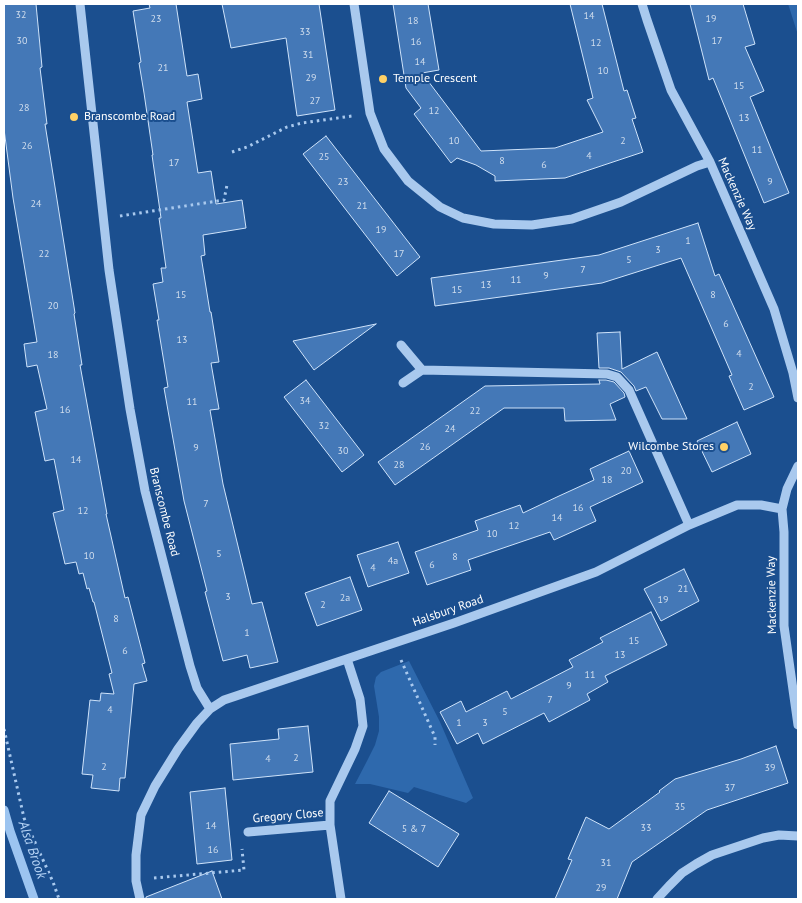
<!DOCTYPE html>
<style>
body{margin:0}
#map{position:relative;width:802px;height:903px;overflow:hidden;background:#1b4f8f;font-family:"PT Sans",sans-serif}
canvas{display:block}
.frame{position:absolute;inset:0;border:5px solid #fff;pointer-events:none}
</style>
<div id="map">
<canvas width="802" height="903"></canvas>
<div class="frame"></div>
</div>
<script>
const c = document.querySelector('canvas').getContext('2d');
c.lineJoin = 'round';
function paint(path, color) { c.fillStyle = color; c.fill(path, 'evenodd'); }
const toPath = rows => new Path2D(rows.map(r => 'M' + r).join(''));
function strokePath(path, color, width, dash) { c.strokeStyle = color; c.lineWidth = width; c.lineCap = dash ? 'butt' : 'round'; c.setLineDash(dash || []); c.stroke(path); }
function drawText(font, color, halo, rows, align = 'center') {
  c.font = font + ' "PT Sans",sans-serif'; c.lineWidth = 4; c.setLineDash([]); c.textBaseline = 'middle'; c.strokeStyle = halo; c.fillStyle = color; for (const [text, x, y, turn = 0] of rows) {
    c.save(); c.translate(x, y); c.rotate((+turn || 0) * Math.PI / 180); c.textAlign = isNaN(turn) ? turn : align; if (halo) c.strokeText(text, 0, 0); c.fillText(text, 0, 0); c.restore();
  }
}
paint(toPath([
 [788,4,798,4,798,35,790,10],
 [409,661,440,722,473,798,466,803,414,787,408,793,370,784,355,784,367,761,375,745,379,731,379,717,374,686,376,677,381,672]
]), '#2e69ad');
strokePath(toPath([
 [4,810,10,831,34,899]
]), '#9cc4f0', 9);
const building = toPath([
 [4,4,36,4,42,67,40,68,47,124,45,124,75,313,74,314,82,365,80,365,107,514,106,514,125,598,128,597,145,663,142,664,147,681,134,684,125,778,120,778,119,791,91,788,93,775,82,774,90,700,100,701,101,693,114,694,109,674,112,673,94,602,93,602,89,588,87,589,83,573,79,574,76,562,65,564,53,513,64,510,54,459,45,461,35,412,47,409,37,365,27,367,24,344,37,342,13,198,4,129,4,4],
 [149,4,176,4,187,76,198,74,202,99,187,102,198,173,211,171,216,204,242,200,246,228,203,235,205,255,201,256,210,312,211,312,219,362,211,363,219,409,210,410,223,484,252,604,262,602,278,662,250,668,247,655,223,661,205,592,207,591,184,501,164,388,168,387,157,320,159,320,153,284,163,282,161,268,166,268,159,218,161,218,152,155,153,155,144,93,139,63,141,62,133,11,150,8,149,4],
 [222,4,319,4,335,110,297,116,286,38,231,48,222,4],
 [393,4,428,4,439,70,422,73,481,151,555,148,603,132,587,100,593,98,570,4,602,4,624,91,627,90,636,118,632,119,643,152,565,178,495,181,495,176,476,165,457,158,451,163,414,114,421,108,406,88,393,4],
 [690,4,743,4,755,44,745,47,764,91,750,97,789,193,764,203,713,78,709,80,690,4],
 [326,136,420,257,397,276,303,154,326,136],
 [698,223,715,276,719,274,774,397,744,410,729,376,732,375,681,258,602,283,435,306,431,278,599,255,698,223],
 [376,324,314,370,293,341,376,324],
 [620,332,622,369,657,352,687,419,662,419,646,387,636,391,634,386,621,372,609,368,599,368,597,333,620,332],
 [306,380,364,455,342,472,284,397,306,380],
 [599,380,606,380,614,382,624,393,625,397,610,404,616,420,565,421,564,408,504,408,395,485,378,462,485,386,600,384,599,380],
 [737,422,751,454,712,472,697,441,737,422],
 [629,451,643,482,590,507,596,521,554,540,550,532,468,560,471,570,427,585,415,552,478,530,475,521,520,505,523,513,559,496,594,480,590,469,629,451],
 [398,542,409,573,368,587,357,555,398,542],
 [684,569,699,601,661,621,644,589,684,569],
 [350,577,362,610,317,626,305,593,350,577],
 [651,612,667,645,605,676,608,682,587,694,590,700,549,722,544,713,483,744,478,733,457,744,440,712,461,701,466,712,507,691,511,699,573,667,569,660,603,642,600,638,651,612],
 [308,726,313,772,233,780,230,744,279,739,278,729,308,726],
 [776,746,788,783,707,810,632,862,617,899,555,899,572,860,568,859,586,817,609,829,660,792,659,791,675,779,741,759,776,746],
 [225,788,232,860,197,864,190,792,225,788],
 [389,791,459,834,438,867,369,823,389,791],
 [212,871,222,899,146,899,146,897,212,871]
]);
paint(building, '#4478b7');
strokePath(building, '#cfe3fa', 1);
strokePath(toPath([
 [232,152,247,147,287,127,302,123,352,116],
 [120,216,224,200,227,185],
 [401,660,435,737,435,745],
 [4,729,24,818,53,882,59,899],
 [154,878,244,870,242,849]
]), '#a9c9ee', 3, [2.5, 4]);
strokePath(toPath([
 [80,4,109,270,130,409,145,491,190,666,197,688,210,709],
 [354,4,370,113,384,149,408,181,440,207,463,218,494,224,532,225,572,219,621,202,697,166,710,162],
 [642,4,647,20,671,90,710,162,774,309,793,373,798,398],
 [401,345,422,370,403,383],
 [422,370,607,374,617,377,629,390,689,525],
 [798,466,787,489,782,509,784,532,784,626,798,725],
 [248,832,330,825],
 [140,899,136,881,136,855,141,815,155,786,178,749,197,723,210,709,224,700,454,623,596,572,689,525,737,505,761,505,782,509],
 [341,899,330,825,330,801,355,749,363,726,360,699,347,659],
 [657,899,669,886,682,873,696,864,712,855,763,838,779,835,798,836]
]), '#a9c9ee', 9);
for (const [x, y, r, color] of [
 [383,79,5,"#ffd166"],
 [74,117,5,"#ffd166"],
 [724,447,5,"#ffd166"]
]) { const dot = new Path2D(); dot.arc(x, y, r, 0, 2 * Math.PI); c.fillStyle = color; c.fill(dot); strokePath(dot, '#1b4f8f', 2); }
drawText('10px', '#d0dded', null, [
 ["32",21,15],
 ["14",589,16],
 ["23",156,19],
 ["19",711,19],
 ["18",413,21],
 ["33",305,32],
 ["30",22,41],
 ["17",717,41],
 ["16",416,42],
 ["12",596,43],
 ["31",308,55],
 ["14",420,62],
 ["21",163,68],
 ["10",603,71],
 ["29",311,78],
 ["15",739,86],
 ["27",315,101],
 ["28",24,108],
 ["12",434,111],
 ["13",744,118],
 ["10",454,141],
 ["2",623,141],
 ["26",27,146],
 ["11",757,150],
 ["4",589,156],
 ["25",324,157],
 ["8",502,161],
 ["17",174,163],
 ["6",544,165],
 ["23",343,182],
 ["9",770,182],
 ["24",36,204],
 ["21",362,206],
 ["19",381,230],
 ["1",688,241],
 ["3",658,250],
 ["22",44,254],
 ["17",399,254],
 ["5",629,260],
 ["7",583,270],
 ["9",546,276],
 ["11",516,280],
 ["13",486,285],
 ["15",457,290],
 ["15",181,295],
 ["8",713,295],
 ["20",53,306],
 ["6",726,324],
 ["13",182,340],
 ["4",739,354],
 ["18",53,355],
 ["2",751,387],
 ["34",305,401],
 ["11",192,402],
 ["16",65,410],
 ["22",475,411],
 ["32",324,426],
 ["24",450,429],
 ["26",425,447],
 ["9",196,448],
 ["30",343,451],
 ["14",76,460],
 ["28",399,465],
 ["20",626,471],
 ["18",607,480],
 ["7",206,504],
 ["16",578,508],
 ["12",83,511],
 ["14",557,518],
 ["12",514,526],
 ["10",492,534],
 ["5",219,554],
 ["10",89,556],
 ["8",455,557],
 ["4a",393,561],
 ["6",432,565],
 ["4",373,568],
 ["21",683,589],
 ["3",228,597],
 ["2a",345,598],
 ["19",663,600],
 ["2",323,605],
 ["8",116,619],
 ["1",247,633],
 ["15",634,641],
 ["6",125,651],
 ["13",620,655],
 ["11",590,675],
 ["9",569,686],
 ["7",550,700],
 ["4",110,710],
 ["5",505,712],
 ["1",459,723],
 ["3",485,723],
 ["2",296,758],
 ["4",268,759],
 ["2",104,767],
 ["39",770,768],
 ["37",730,788],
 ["35",680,807],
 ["14",211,826],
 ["33",646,828],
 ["5 & 7",414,829],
 ["16",213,850],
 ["31",606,863],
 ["29",601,888]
]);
drawText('12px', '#fff', '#1b4f8f', [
 ["Temple Crescent",393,79],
 ["Branscombe Road",84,117],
 ["Wilcombe Stores",714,447,"right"]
], 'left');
drawText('12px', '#fff', '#1b4f8f', [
 ["Mackenzie Way",737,194,66],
 ["Branscombe Road",164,512,76],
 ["Mackenzie Way",772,595,-91],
 ["Halsbury Road",448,611,-19],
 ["Gregory Close",288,816,-5]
]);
drawText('italic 14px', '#b5d3f5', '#1b4f8f', [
 ["Alsa Brook",32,850,71]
]);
</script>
